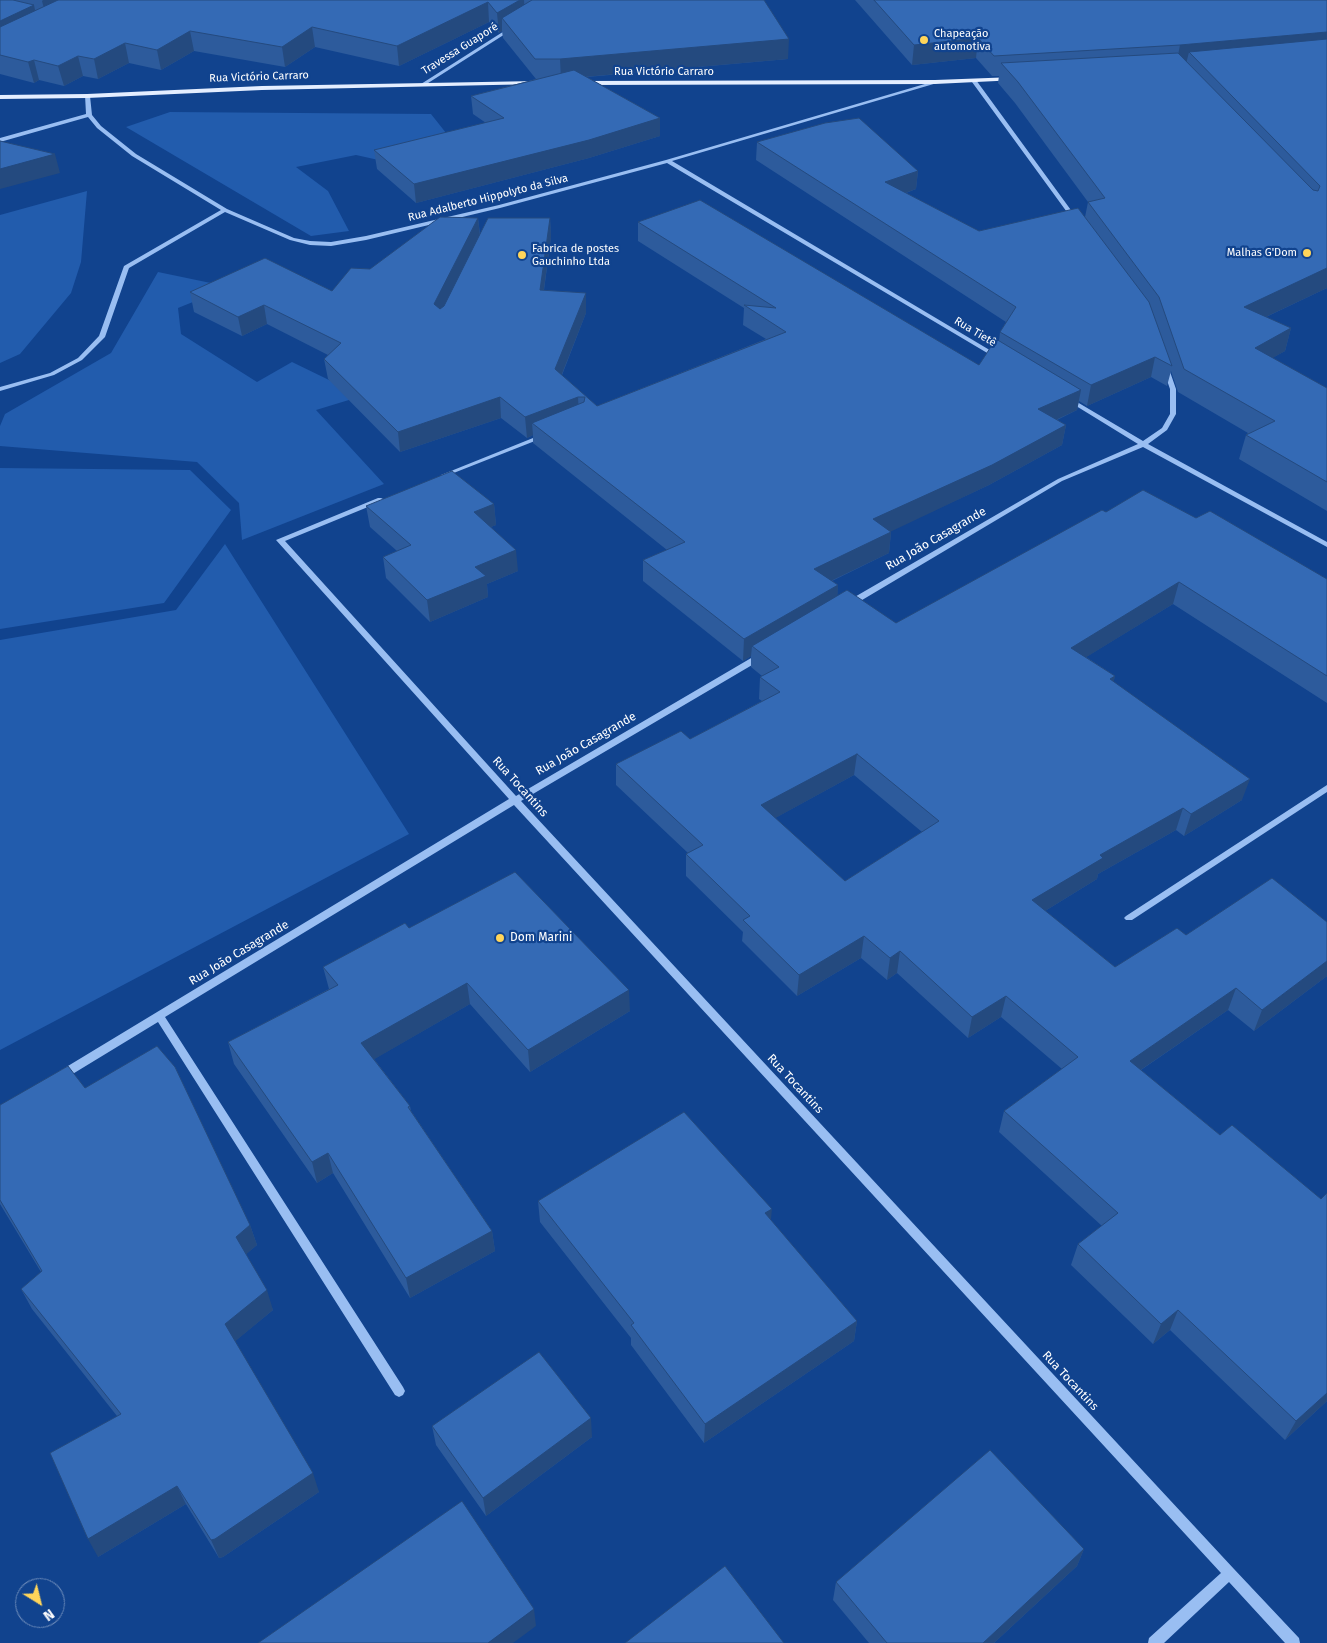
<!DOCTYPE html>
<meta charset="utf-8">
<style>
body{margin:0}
#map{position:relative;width:1327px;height:1643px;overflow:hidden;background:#11438e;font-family:"Fira Sans",sans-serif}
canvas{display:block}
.north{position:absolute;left:15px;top:1578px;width:50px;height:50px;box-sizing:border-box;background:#11438e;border:1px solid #708ebb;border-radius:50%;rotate:144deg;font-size:14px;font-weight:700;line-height:20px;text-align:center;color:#fff}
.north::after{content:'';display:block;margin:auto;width:18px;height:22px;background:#ffd55a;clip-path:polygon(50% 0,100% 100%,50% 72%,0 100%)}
</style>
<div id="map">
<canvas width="1327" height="1643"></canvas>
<div class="north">N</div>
</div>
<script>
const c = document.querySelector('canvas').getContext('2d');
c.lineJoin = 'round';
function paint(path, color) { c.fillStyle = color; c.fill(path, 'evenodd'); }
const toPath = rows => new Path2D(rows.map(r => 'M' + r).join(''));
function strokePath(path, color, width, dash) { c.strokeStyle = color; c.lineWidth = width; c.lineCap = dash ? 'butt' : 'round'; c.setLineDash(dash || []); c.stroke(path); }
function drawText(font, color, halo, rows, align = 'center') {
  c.font = font + ' "Fira Sans",sans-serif'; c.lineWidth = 4.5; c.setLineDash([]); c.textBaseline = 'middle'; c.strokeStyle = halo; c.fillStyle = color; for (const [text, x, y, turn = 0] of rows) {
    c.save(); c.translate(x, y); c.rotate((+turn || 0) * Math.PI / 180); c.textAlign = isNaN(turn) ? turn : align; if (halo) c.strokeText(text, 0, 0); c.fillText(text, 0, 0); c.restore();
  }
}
paint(toPath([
 [170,112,431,114,454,143,383,161,356,155,296,167,328,191,349,231,311,236,126,127],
 [87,191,81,262,71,293,20,354,0,363,0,215],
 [158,272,230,287,178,308,181,334,257,382,292,362,362,396,316,410,384,484,242,540,239,503,197,462,0,446,0,426,5,414,111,353],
 [0,468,190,470,231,510,164,603,0,629],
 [225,544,409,834,0,1050,0,640,176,610]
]), '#225cad');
paint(toPath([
 [509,28,513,29,425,85,421,84,509,28],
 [972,80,976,80,1076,217,1076,219,1072,219,972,82,972,80],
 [935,81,937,81,937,83,672,161,998,355,998,357,994,357,667,163,500,208,366,240,331,246,310,245,290,240,225,212,129,268,105,337,82,360,54,375,0,391,0,387,50,373,78,358,99,336,124,266,221,210,132,156,97,128,88,117,0,142,0,138,86,114,85,95,90,96,92,115,101,126,136,154,227,209,294,238,310,241,331,242,366,236,499,205,666,160,935,81],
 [1165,364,1168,366,1176,389,1176,414,1167,430,1148,444,1327,542,1327,547,1143,447,1062,481,852,606,846,606,845,604,846,602,1058,479,1138,444,1068,401,1068,399,1072,399,1143,441,1162,428,1170,414,1170,389,1162,366,1165,364],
 [543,434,546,436,545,437,446,476,444,477,441,475,543,434],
 [378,498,381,498,385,500,285,541,516,796,758,654,764,654,765,656,764,658,521,801,1234,1569,1299,1638,1300,1643,1285,1643,1229,1582,1164,1643,1148,1643,1149,1638,1221,1573,514,805,165,1017,403,1387,405,1391,403,1395,399,1397,395,1395,158,1022,66,1078,62,1079,58,1078,57,1075,58,1072,509,799,276,540,378,498],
 [1327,785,1327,792,1132,920,1126,920,1124,918,1126,916,1327,785]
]), '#99bef2');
paint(toPath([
 [1015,77,1017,78,1017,80,935,84,582,85,578,83,582,81,935,80,1015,77],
 [537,81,539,82,539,84,262,90,87,98,0,99,0,95,87,94,262,86,537,81]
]), '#e4eeff');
paint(toPath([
 [0,0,764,0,788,59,587,77,660,118,660,136,589,158,416,203,377,169,374,150,486,123,473,114,471,96,536,79,503,38,502,31,499,33,489,22,399,66,315,47,285,67,194,51,161,70,129,63,98,79,83,76,64,86,39,80,34,83,0,74],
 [855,0,1327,0,1327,288,1266,317,1291,328,1285,351,1272,358,1327,388,1327,511,1239,459,1246,435,1248,433,1178,392,1171,371,1167,386,1151,377,1087,406,1079,401,1077,410,1057,420,1066,425,1062,445,989,485,890,531,891,532,889,553,832,581,838,585,837,596,896,623,1106,512,1196,518,1327,579,1327,703,1173,604,1086,657,1115,676,1113,682,1242,800,1184,836,1176,830,1098,874,1097,879,1045,911,1115,967,1186,935,1327,922,1327,976,1254,1031,1228,1010,1141,1070,1220,1135,1321,1199,1327,1193,1327,1401,1285,1440,1170,1330,1153,1344,1071,1265,1078,1244,1102,1226,999,1132,1004,1111,1062,1069,1001,1017,968,1038,897,973,887,980,861,958,797,996,742,941,743,932,686,876,686,854,688,853,616,785,616,764,690,739,762,701,759,699,760,677,762,676,751,667,751,656,743,661,643,581,643,560,667,550,533,443,533,435,527,438,501,418,400,452,328,379,324,359,328,355,267,324,242,336,194,312,190,292,332,291,370,269,478,218,480,234,550,218,551,237,544,290,586,293,586,313,562,375,597,406,766,339,743,325,744,308,638,241,638,222,979,365,999,341,1000,332,1006,322,756,160,757,142,918,171,916,189,906,193,979,231,1085,217,1088,202,1015,103,998,83,999,76,992,76,976,58,912,65],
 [854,775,922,832,845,881,775,818],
 [494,504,496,525,491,527,518,571,487,584,488,597,430,622,386,578,383,557,397,551,370,527,366,506],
 [409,928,630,1011,530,1072,470,1004,374,1059,410,1106,411,1111,492,1231,495,1251,410,1298,333,1173,317,1183,234,1064,228,1042,329,989,323,967],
 [85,1088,250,1225,257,1245,246,1254,273,1310,235,1341,319,1492,223,1557,219,1558,186,1504,98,1557,117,1416,32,1309,21,1289,41,1272,0,1204,0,1105],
 [538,1201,771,1221,857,1321,854,1341,704,1443,631,1345,631,1338,540,1222],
 [432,1426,592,1437,486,1516,436,1445],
 [1084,1549,1077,1566,994,1643,869,1643,833,1600,836,1582]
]), '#2d5b9c');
paint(toPath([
 [43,0,90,0,47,20,42,1],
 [520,0,524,0,525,17,502,18,502,31,499,33,497,13],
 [488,2,489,22,399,66,397,46],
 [34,5,38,25,0,43,0,21],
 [312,27,315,47,285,67,282,47],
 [190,31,194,51,161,70,157,50],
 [1327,32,1327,52,1189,52,1186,64,1176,65,1180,45],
 [978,38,976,58,912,65,914,45],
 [789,39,788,59,561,79,560,59],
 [125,43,129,63,98,79,94,59],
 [78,56,83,76,64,86,58,66],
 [34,60,39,80,34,83,28,62],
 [660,118,660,136,589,158,416,203,414,184],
 [55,154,60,173,0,189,0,169],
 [918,171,916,189,883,201,885,182],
 [478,218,480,237,436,324,434,304],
 [550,218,551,237,541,310,540,290],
 [1327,268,1327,288,1238,330,1244,307],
 [586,293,586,313,556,389,555,369],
 [264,305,267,324,242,336,238,317],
 [1291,328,1285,351,1248,372,1255,348],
 [1155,357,1151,377,1087,406,1091,385],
 [1081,390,1077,410,1034,430,1038,409],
 [500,397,501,418,400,452,398,432],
 [578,397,579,417,532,423,533,435,527,438,525,417],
 [1066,425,1062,445,989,485,871,541,873,519],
 [494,504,496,525,476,533,474,512],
 [891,532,889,553,812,590,814,569],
 [516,550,518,571,487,584,488,597,430,622,427,600,475,567],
 [1179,582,1173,604,1067,669,1071,648],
 [838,585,837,606,752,646,751,656,743,661,744,639],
 [1115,676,1110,698,1110,679],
 [857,754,854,775,759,827,761,805],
 [1250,779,1242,800,1184,836,1191,814],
 [1183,808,1176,830,1098,874,1097,879,1027,922,1032,900,1100,855],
 [864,936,861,958,797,996,799,975],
 [900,951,897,973,887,980,890,958],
 [1327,961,1327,976,1254,1031,1262,1010],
 [467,983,470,1004,366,1064,361,1043],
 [1236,988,1228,1010,1123,1082,1130,1061],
 [629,990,630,1011,530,1072,528,1050],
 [1006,996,1001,1017,968,1038,972,1017],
 [328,1153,333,1173,317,1183,312,1162],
 [772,1209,770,1229,765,1213],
 [250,1225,257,1245,243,1257,236,1237],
 [492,1231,495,1251,410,1298,406,1278],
 [267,1290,273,1310,232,1344,225,1324],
 [1178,1310,1170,1330,1153,1344,1161,1324],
 [857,1321,854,1341,704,1443,705,1424],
 [1327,1393,1327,1401,1285,1440,1296,1421],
 [591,1418,592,1437,486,1516,483,1498],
 [313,1473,319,1492,223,1557,219,1558,211,1540],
 [177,1486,186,1504,98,1557,88,1539],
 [1084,1549,1077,1566,994,1643,983,1643],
 [534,1609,536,1626,513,1643,488,1643]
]), '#244a7f');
const building = toPath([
 [0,0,13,0,34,5,0,21,0,0],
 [58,0,520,0,497,13,488,2,397,46,312,27,282,47,190,31,157,50,125,43,94,59,78,56,58,66,34,60,28,62,0,55,0,27,58,0],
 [532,0,764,0,789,39,560,59,535,59,502,18,532,0],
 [874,0,1327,0,1327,32,1180,45,994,56,978,38,914,45,874,0],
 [1327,39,1327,268,1244,307,1291,328,1255,348,1327,388,1327,482,1246,435,1275,421,1184,369,1159,297,1088,202,1105,198,1018,82,1001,63,1178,53,1313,190,1318,191,1320,186,1189,52,1327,39],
 [574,70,660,118,589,140,414,184,374,150,504,118,471,96,574,70],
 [859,118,918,171,885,182,979,231,1078,208,1149,302,1172,366,1155,357,1091,385,1000,332,1016,307,757,142,825,123,859,118],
 [0,141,55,154,0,169,0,141],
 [700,200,979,365,996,339,1081,390,1038,409,1066,425,992,465,873,519,891,532,814,569,838,585,744,639,643,560,685,542,532,423,584,402,585,397,578,397,525,417,500,397,398,432,324,359,341,343,264,305,238,317,190,292,265,258,332,291,351,268,370,269,440,217,478,218,434,304,440,309,444,306,488,218,550,218,540,290,586,293,555,369,597,406,786,332,744,305,776,308,638,222,700,200],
 [452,471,494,504,474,512,516,550,475,567,486,576,427,600,383,557,411,545,366,506,452,471],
 [1143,490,1196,518,1210,511,1327,579,1327,676,1179,582,1071,648,1115,676,1110,679,1250,779,1191,814,1183,808,1100,855,1103,858,1032,900,1115,967,1177,928,1186,935,1272,878,1327,922,1327,961,1262,1010,1236,988,1130,1061,1220,1135,1232,1125,1321,1199,1327,1193,1327,1393,1296,1421,1178,1310,1161,1324,1078,1244,1118,1213,1004,1111,1078,1057,1006,996,972,1017,900,951,890,958,864,936,799,975,743,920,750,916,686,854,703,845,616,764,681,731,690,739,780,692,760,677,779,667,752,646,847,590,896,623,1102,510,1106,512,1143,490],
 [857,754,939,821,845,881,761,805,857,754],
 [515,872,629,990,528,1050,467,983,361,1043,410,1106,408,1107,492,1231,406,1278,328,1153,312,1162,228,1042,338,985,323,967,405,923,409,928,515,872],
 [157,1046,175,1067,250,1225,236,1237,267,1290,225,1324,313,1473,215,1539,211,1540,177,1486,88,1539,50,1453,121,1414,21,1289,42,1271,0,1200,0,1105,68,1066,85,1088,157,1046],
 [684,1112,772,1209,765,1213,857,1321,705,1424,631,1325,634,1323,538,1201,684,1112],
 [539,1352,591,1418,483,1498,432,1426,539,1352],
 [990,1450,1084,1549,983,1643,887,1643,836,1582,990,1450],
 [462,1501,534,1609,488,1643,258,1643,462,1501],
 [725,1566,784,1643,625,1643,725,1566]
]);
paint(building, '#346ab5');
strokePath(building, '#244a7f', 1);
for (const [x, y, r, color] of [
 [924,40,5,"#ffd55a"],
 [1307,253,5,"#ffd55a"],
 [522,255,5,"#ffd55a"],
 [500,938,5,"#ffd55a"]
]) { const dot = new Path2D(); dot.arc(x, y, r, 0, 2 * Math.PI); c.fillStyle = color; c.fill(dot); strokePath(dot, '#11438e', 2); }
drawText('11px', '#fff', '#11438e', [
 ["Chapeação",934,34],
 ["automotiva",934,47],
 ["Fabrica de postes",532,249],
 ["Gauchinho Ltda",532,262],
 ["Malhas G'Dom",1297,253,"right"]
], 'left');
drawText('11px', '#fff', '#11438e', [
 ["Travessa Guaporé",460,49,-32],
 ["Rua Victório Carraro",664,72],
 ["Rua Victório Carraro",259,77,-2],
 ["Rua Adalberto Hippolyto da Silva",488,198,-14],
 ["Rua Tietê",975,332,31]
]);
drawText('12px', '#fff', '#11438e', [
 ["Rua João Casagrande",936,539,-30],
 ["Rua João Casagrande",586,744,-30],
 ["Rua Tocantins",520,787,48],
 ["Rua João Casagrande",239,953,-31],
 ["Rua Tocantins",795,1084,47],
 ["Rua Tocantins",1070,1381,47]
]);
drawText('12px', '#fff', '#11438e', [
 ["Dom Marini",510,938]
], 'left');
</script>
